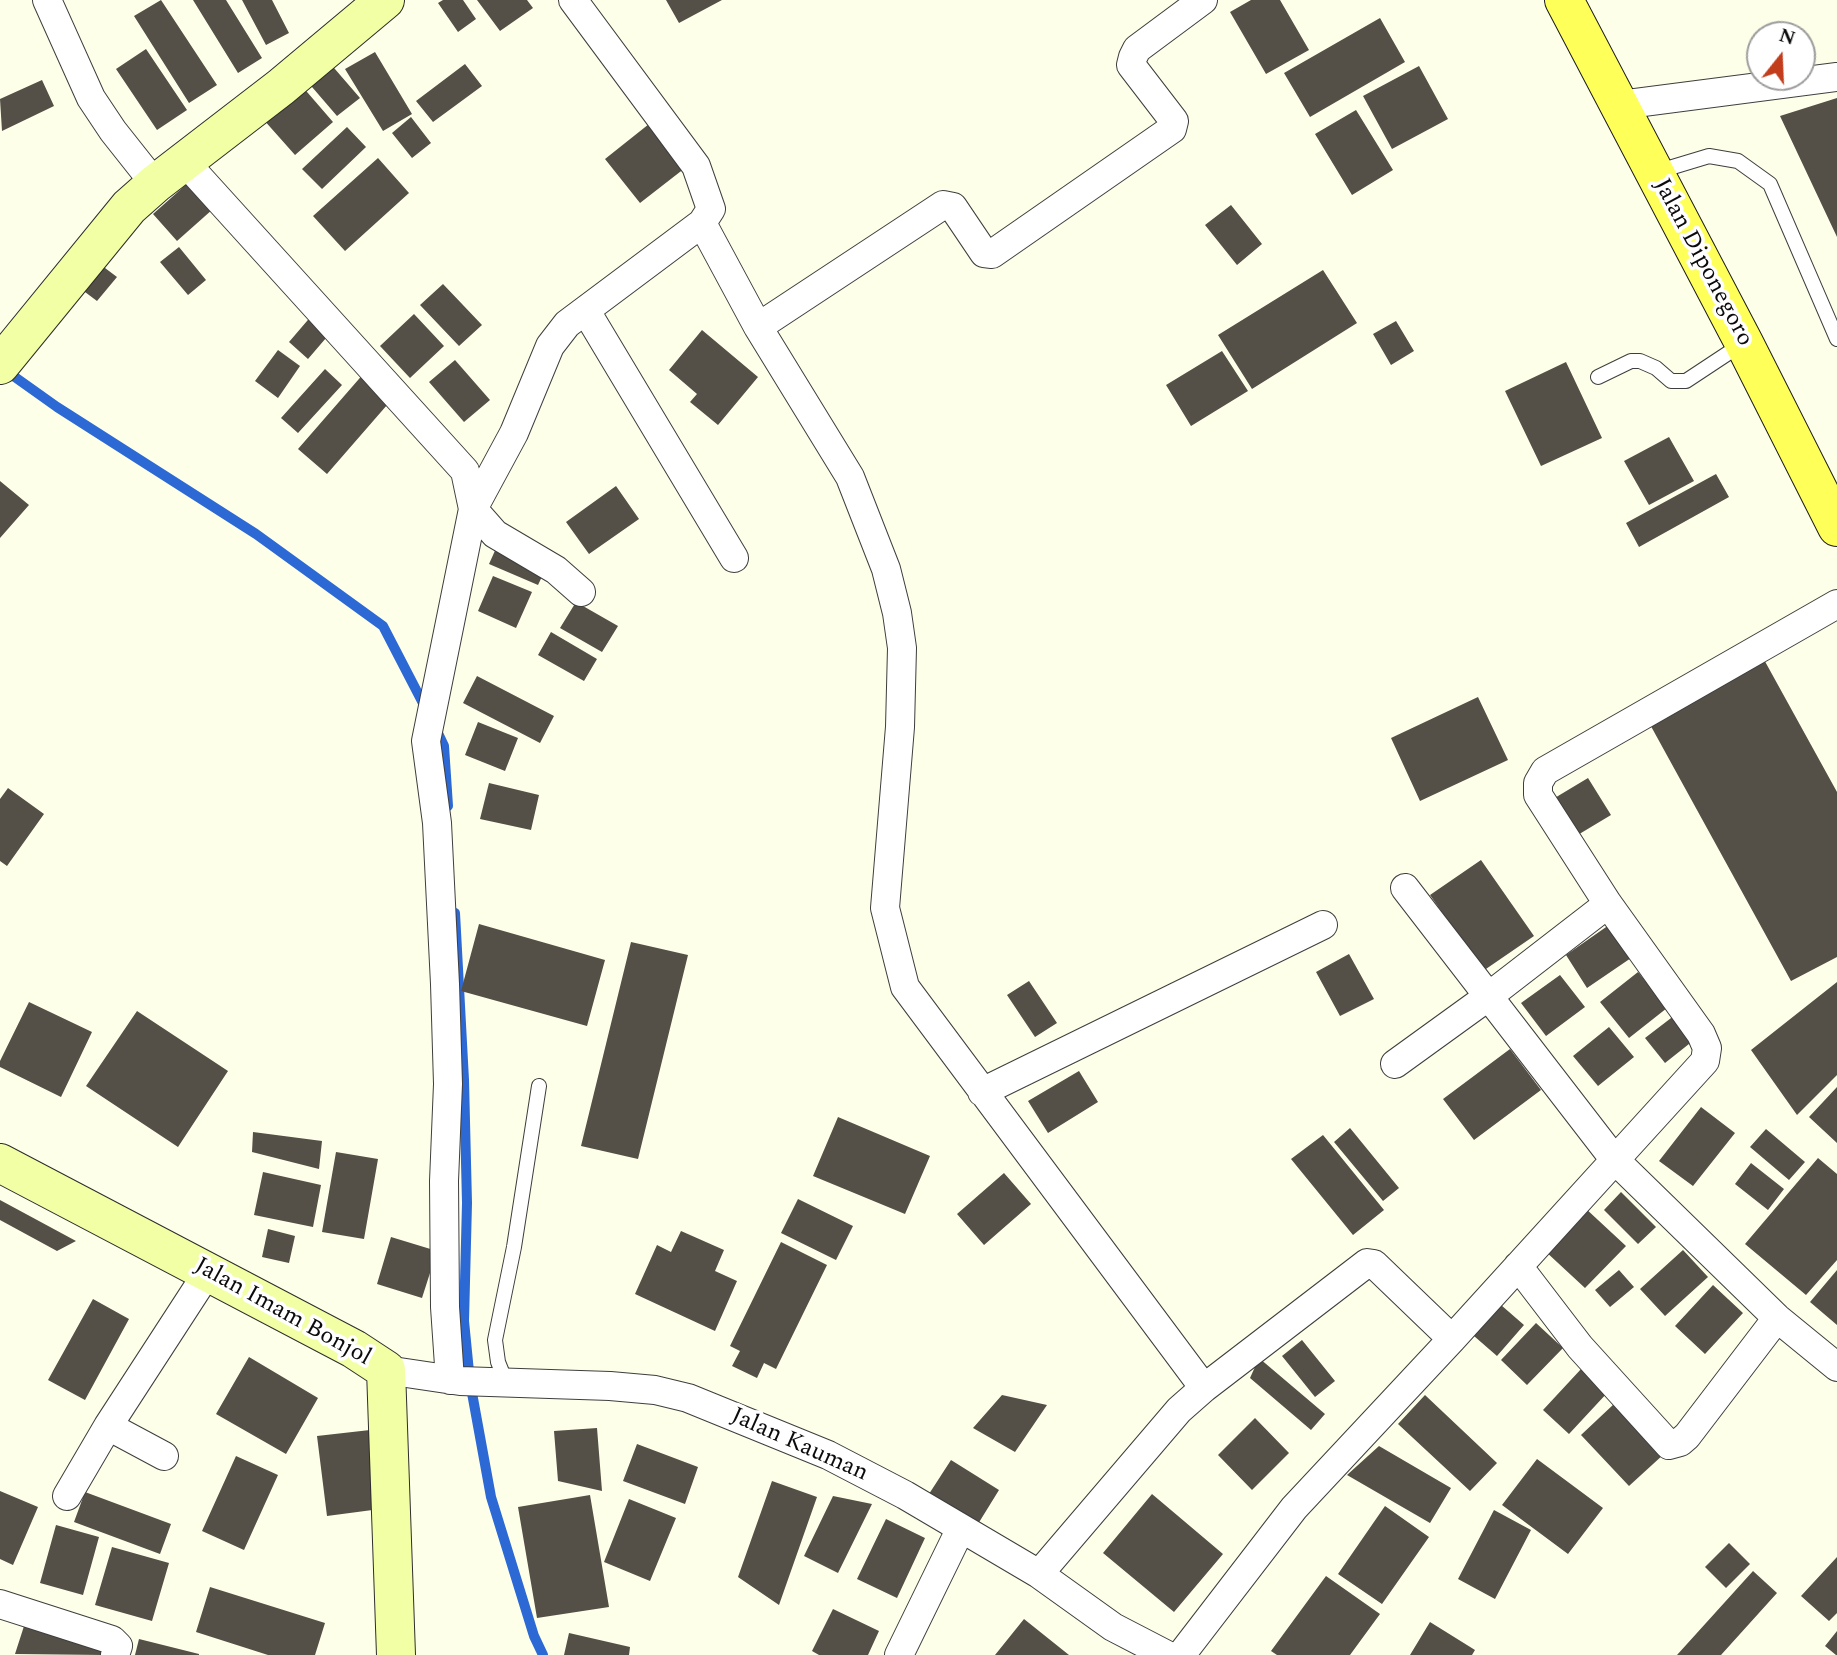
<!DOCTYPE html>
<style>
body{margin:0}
#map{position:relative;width:1837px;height:1655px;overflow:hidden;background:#feffe9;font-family:Spectral,serif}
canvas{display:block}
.north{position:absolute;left:1746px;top:21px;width:70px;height:70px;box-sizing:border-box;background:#fff;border:2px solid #9d9d9d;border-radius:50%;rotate:18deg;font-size:19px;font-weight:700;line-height:28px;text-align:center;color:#0b0b0b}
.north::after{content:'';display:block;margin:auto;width:24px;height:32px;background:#c23d1c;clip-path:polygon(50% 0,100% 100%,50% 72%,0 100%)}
</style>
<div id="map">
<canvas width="1837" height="1655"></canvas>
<div class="north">N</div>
</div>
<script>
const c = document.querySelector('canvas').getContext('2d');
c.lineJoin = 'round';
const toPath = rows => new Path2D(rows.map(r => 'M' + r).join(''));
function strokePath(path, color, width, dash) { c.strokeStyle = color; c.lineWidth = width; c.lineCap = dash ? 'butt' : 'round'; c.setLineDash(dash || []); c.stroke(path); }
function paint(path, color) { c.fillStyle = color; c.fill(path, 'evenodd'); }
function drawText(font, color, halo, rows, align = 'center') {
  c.font = font + ' Spectral,serif'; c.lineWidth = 7; c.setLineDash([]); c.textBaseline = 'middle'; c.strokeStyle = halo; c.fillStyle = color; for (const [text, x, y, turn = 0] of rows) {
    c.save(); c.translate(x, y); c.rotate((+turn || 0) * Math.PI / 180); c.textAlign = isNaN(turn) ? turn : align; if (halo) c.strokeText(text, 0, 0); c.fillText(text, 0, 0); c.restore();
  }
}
strokePath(toPath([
 [5,370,57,407,256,534,383,626,426,709],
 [435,727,444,746,448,806],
 [455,913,464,1080,467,1203,464,1321,470,1382,491,1497,534,1636,543,1655]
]), '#2d69d5', 10);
paint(toPath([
 [161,0,217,85,189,103,134,16],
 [193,0,226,0,262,58,238,73],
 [242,0,272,0,289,33,266,45],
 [443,0,463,0,476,19,458,32,438,3],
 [477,0,527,0,533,8,500,31],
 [666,0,722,0,679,23],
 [1251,0,1280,0,1309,50,1266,74,1230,12],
 [1380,18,1405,62,1310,117,1284,73],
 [146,49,187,110,157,130,116,69],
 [375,52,412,114,383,131,345,69],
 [328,61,360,98,337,116,306,80],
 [465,64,482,86,433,122,416,101],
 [1419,66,1448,119,1392,149,1363,96],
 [42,80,54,106,2,131,0,99],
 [301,85,333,122,295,155,263,119],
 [1837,98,1837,237,1780,116],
 [1356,110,1393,170,1352,195,1315,134],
 [411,117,431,143,412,158,392,133],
 [649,124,685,168,640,203,605,159],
 [347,127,366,147,322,189,302,169],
 [378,158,409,193,345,251,313,216],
 [189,182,213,209,177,241,153,214],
 [1231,205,1262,244,1237,265,1205,225],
 [179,247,206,280,188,295,160,262],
 [97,262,117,277,97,301,77,286],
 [1323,270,1357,323,1252,389,1218,335],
 [443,284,482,325,459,346,420,305],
 [313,314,332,331,308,359,289,342],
 [414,314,444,346,410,378,380,346],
 [1396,321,1414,351,1391,365,1373,334],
 [702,330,758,377,718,425,690,402,697,394,669,370],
 [278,350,300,366,278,398,255,381],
 [1222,351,1248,391,1191,426,1166,385],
 [455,360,490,400,464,422,429,382],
 [1566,362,1602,438,1541,466,1505,391],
 [325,369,342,385,298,433,281,418],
 [365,372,394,397,327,474,298,449],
 [1669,437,1694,481,1649,505,1624,461],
 [1716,474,1729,497,1639,547,1626,523],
 [0,481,29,505,0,538],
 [616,486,639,519,589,554,566,522],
 [498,544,547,566,538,585,489,564],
 [493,576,532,592,516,628,478,611],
 [576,602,618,626,602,652,560,628],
 [551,632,597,659,584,681,538,655],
 [1762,656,1837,792,1837,957,1791,981,1647,719],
 [477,676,554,716,540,743,463,703],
 [1478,697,1508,760,1420,801,1391,738],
 [478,722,518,738,505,771,465,755],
 [1588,778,1611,815,1576,836,1553,799],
 [489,783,539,795,531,830,480,819],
 [8,788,44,814,7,866,0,861,0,799],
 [1481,860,1534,936,1483,971,1430,895],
 [479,924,605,960,587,1026,461,991],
 [1609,925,1631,958,1587,988,1566,955],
 [631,942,688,955,638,1159,581,1146],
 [1349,954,1374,999,1340,1016,1316,972],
 [1638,972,1667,1008,1629,1038,1600,1002],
 [1560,975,1585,1007,1546,1036,1521,1003],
 [1029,981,1057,1023,1035,1037,1007,995],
 [1837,982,1837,1075,1797,1115,1751,1050],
 [29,1002,92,1032,61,1097,0,1067,0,1061],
 [137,1011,228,1071,178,1147,86,1086],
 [1675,1015,1694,1040,1665,1063,1645,1038],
 [1609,1027,1634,1057,1598,1086,1573,1056],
 [1510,1049,1541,1090,1474,1140,1443,1099],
 [1079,1071,1098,1102,1048,1133,1028,1101],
 [1837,1087,1837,1143,1809,1117],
 [1701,1107,1735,1133,1693,1186,1659,1161],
 [838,1117,930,1156,905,1214,813,1176],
 [1350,1128,1399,1188,1383,1201,1334,1142],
 [1766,1129,1805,1162,1789,1180,1750,1147],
 [253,1132,322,1141,319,1169,252,1152],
 [1323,1135,1384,1210,1353,1235,1291,1159],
 [336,1152,378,1159,364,1239,322,1232],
 [1818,1158,1837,1174,1837,1260,1806,1295,1745,1244],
 [1751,1163,1784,1189,1768,1210,1735,1184],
 [263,1172,321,1185,313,1227,254,1215],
 [1004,1173,1031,1204,984,1245,957,1214],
 [1621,1192,1656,1227,1638,1244,1604,1210],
 [798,1199,853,1226,836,1260,781,1233],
 [0,1200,76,1241,57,1251,0,1220],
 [1584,1207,1626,1246,1585,1288,1544,1250],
 [268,1229,295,1236,289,1263,262,1257],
 [681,1231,724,1250,715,1271,737,1281,715,1331,635,1294,657,1245,671,1252],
 [391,1237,437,1251,422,1298,377,1284],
 [781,1242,827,1265,776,1369,764,1363,757,1378,732,1366,740,1351,730,1346],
 [1683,1250,1708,1277,1665,1316,1640,1289],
 [1619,1270,1634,1287,1610,1307,1595,1290],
 [1837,1270,1837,1325,1810,1302],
 [1713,1285,1743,1313,1705,1354,1675,1326],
 [93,1299,129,1319,85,1400,48,1380],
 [1501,1305,1524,1325,1497,1356,1474,1336],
 [1536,1323,1563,1348,1527,1385,1501,1360],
 [1302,1340,1335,1381,1315,1397,1282,1356],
 [249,1357,318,1398,286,1454,216,1414],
 [1259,1358,1325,1414,1311,1430,1250,1378],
 [1582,1368,1608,1392,1569,1434,1543,1410],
 [1002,1395,1047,1405,1015,1452,973,1428],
 [1425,1395,1497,1463,1470,1491,1398,1424],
 [1615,1403,1664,1454,1629,1486,1581,1435],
 [1255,1418,1289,1453,1252,1490,1218,1455],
 [597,1428,602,1491,558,1481,554,1431],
 [370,1430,380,1509,327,1516,317,1436],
 [637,1444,698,1467,685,1504,623,1481],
 [1379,1446,1451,1488,1430,1523,1347,1475],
 [236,1456,278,1475,244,1550,202,1531],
 [1537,1459,1603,1508,1568,1554,1502,1505],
 [951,1460,999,1490,978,1524,929,1494],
 [772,1481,817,1497,779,1605,738,1577],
 [0,1491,38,1507,13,1565,0,1559],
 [85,1492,171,1524,160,1554,74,1522],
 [1152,1494,1223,1554,1174,1612,1103,1553],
 [590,1495,609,1607,537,1618,518,1507],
 [833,1496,872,1504,838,1573,804,1556],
 [629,1499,676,1518,650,1581,604,1562],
 [1385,1506,1429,1537,1382,1604,1338,1574],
 [1494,1510,1531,1530,1495,1599,1458,1579],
 [886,1519,925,1538,897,1598,857,1579],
 [56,1525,99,1537,83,1595,40,1583],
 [1729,1543,1750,1564,1726,1588,1705,1567],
 [112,1547,169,1563,152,1621,95,1605],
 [1837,1557,1837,1613,1829,1621,1801,1596],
 [1753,1571,1777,1593,1721,1655,1677,1655],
 [1326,1576,1380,1614,1350,1655,1277,1655,1271,1651],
 [210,1587,325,1623,315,1655,268,1655,196,1632],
 [833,1609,879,1631,868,1655,819,1655,812,1651],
 [1024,1619,1069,1655,995,1655],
 [1430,1622,1475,1650,1472,1655,1410,1655],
 [25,1623,105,1648,103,1655,15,1654],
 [1837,1631,1837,1655,1836,1655,1825,1646],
 [569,1633,630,1647,629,1655,564,1655],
 [139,1639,199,1654,199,1655,135,1655]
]), '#544f47');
const lane = toPath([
 [1656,172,1709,156,1738,161,1770,184,1837,339],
 [1598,377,1631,361,1640,361,1656,368,1671,381,1686,381,1742,344],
 [506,1382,498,1362,495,1340,514,1247,539,1086]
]);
const street = toPath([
 [47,0,91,98,113,131,155,184],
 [1620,105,1837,77],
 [184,161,465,471,473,509,495,534,556,570,581,592],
 [702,223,758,327,850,477,886,569,897,613,902,648,900,727,885,908,905,987,1204,1388,1179,1410,1039,1574],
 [586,311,734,558],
 [758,327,943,205,953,207,984,253,992,254,1172,129,1174,121,1131,65,1133,57,1137,49,1203,0],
 [1405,888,1614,1159,1777,1318,1837,1367],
 [1395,1064,1489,996,1608,904],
 [982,1092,1323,925],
 [1518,1266,1580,1347,1669,1445,1680,1442,1687,1436,1777,1318],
 [386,1370,460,1381,610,1386,655,1390,688,1398,828,1455,905,1495,1039,1574,1113,1627,1167,1655],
 [450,1380,445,1307,444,1181,448,1084,445,984,437,823,426,741,473,509,514,433,550,346,567,324,702,223,711,209,696,166,573,0],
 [1204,1388,1367,1263,1374,1264,1452,1339],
 [108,1426,164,1456],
 [67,1496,108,1426,208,1272],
 [0,1604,112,1640,118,1646,115,1655],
 [899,1655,961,1528],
 [1181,1655,1294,1508,1452,1339,1705,1061,1707,1048,1701,1034,1608,904,1538,795,1538,783,1545,771,1837,604]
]);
const secondary = toPath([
 [0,365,129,207,155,184,281,87,385,0],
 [0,1163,354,1349,386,1370,396,1655]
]);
const primary = toPath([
 [1564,0,1744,343,1837,527]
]);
strokePath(lane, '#3e3e3e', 16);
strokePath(street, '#3e3e3e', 30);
strokePath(secondary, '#2d2d2d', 40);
strokePath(primary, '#1c1c1c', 40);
strokePath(lane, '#fff', 14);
strokePath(street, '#fff', 28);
strokePath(secondary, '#f3ffa4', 38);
strokePath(primary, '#ffff59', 38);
drawText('24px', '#0b0b0b', '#fff', [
 ["Jalan Diponegoro",1702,263,62],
 ["Jalan Imam Bonjol",282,1313,29],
 ["Jalan Kauman",799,1446,24]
]);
</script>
